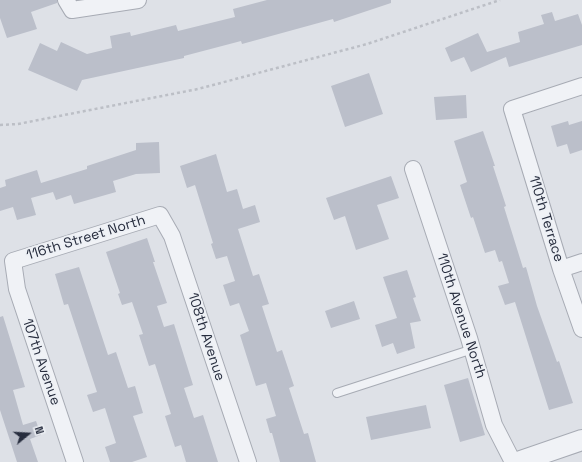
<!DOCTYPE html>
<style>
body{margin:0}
#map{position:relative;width:582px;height:462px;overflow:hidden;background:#dee1e7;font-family:"Space Grotesk",sans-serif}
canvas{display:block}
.north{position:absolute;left:8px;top:414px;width:40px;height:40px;-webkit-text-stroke:3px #edf0f5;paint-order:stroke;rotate:72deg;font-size:11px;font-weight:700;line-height:16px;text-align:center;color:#272d3e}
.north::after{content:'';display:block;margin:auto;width:14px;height:18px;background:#272d3e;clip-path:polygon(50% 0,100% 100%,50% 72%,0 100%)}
</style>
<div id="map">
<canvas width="582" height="462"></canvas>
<div class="north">N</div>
</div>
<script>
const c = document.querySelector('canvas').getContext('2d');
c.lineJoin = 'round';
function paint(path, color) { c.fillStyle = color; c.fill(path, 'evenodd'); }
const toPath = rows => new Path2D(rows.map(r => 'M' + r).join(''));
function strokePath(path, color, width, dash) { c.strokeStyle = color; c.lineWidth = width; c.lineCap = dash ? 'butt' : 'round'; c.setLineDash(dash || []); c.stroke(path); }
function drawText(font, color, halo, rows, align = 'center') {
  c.font = font + ' "Space Grotesk",sans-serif'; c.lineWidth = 3.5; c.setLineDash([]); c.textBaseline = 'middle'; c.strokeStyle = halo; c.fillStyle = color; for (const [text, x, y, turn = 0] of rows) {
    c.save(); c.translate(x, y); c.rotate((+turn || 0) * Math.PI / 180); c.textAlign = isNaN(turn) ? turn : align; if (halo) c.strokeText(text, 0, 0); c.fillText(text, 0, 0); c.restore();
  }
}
paint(toPath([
 [0,0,57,0,57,3,31,12,37,29,7,38,0,18],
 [267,0,391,0,391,3,334,22,333,19,242,44,241,41,184,56,184,58,82,80,77,91,28,70,40,43,57,51,61,42,87,54,112,48,110,36,130,32,131,36,176,25,178,31,235,17,233,9],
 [552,12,555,21,578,14,582,25,582,45,509,67,506,57,471,72,464,57,451,62,445,48,478,33,487,52,520,42,518,32,544,24,541,15],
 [369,73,383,114,345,127,331,86],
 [466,95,467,118,436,120,434,97],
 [568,121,569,125,582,121,582,150,570,154,567,144,557,147,551,126],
 [483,131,495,166,493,166,506,206,504,207,523,268,526,267,537,306,557,362,559,361,573,403,549,410,515,302,505,305,498,286,509,283,502,261,499,262,495,250,485,253,473,217,471,218,460,185,467,182,454,141],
 [159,142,160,173,136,174,113,181,116,192,74,204,71,195,56,200,53,192,31,198,36,215,17,220,13,207,0,211,0,188,6,186,5,180,37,170,41,183,87,169,87,166,136,150,136,143],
 [216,154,227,192,237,189,243,209,255,205,260,222,238,229,253,276,259,274,269,304,262,306,277,352,282,350,294,386,289,388,304,434,308,433,316,462,280,462,272,433,270,433,266,419,276,416,266,383,256,386,240,335,249,331,239,303,230,306,223,285,235,281,227,256,216,259,211,244,213,243,195,185,187,188,180,166],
 [391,176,399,198,377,205,389,239,356,250,345,216,334,220,326,198],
 [147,238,155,262,153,262,167,303,157,306,164,327,174,324,193,385,184,388,194,418,203,415,218,462,186,462,181,445,175,447,165,416,171,414,155,364,149,366,139,335,143,334,132,302,122,305,118,294,120,293,106,252],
 [79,267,108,355,116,352,128,388,135,386,143,413,133,416,147,457,132,462,110,462,105,447,116,443,105,408,93,412,87,395,97,392,68,304,64,305,55,274],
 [407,270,416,297,413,298,421,321,410,323,415,348,397,354,393,343,382,347,375,325,397,318,383,277],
 [354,301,360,319,331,328,325,311],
 [3,316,25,387,13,390,23,425,36,421,41,435,30,439,38,462,17,462,0,410,0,317],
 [468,378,485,435,460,442,444,385],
 [426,405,431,428,371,440,366,417]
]), '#bbbfca');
const service = toPath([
 [337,393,473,349]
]);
const minor = toPath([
 [66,0,72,10,138,0],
 [582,86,512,109,561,269,582,329],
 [413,169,469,338,494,425,513,462],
 [561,269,582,262],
 [75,462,17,289,13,261,160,215,172,236,248,462]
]);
const tertiary = toPath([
 [518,462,582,440]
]);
strokePath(service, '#a7abb4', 10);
strokePath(minor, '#a7abb4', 18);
strokePath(tertiary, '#a7abb4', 22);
strokePath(toPath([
 [0,125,18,124,198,89,367,44,500,0]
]), '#bcbfc6', 2.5, [3, 3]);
strokePath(service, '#f0f2f6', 8);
strokePath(minor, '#f0f2f6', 16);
strokePath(tertiary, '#f0f2f6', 20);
drawText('14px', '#272d3e', '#edf0f5', [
 ["110th Terrace",546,219,73],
 ["116th Street North",86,238,-17],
 ["110th Avenue North",461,316,72],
 ["108th Avenue",206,337,72],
 ["107th Avenue",41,362,71]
]);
</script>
